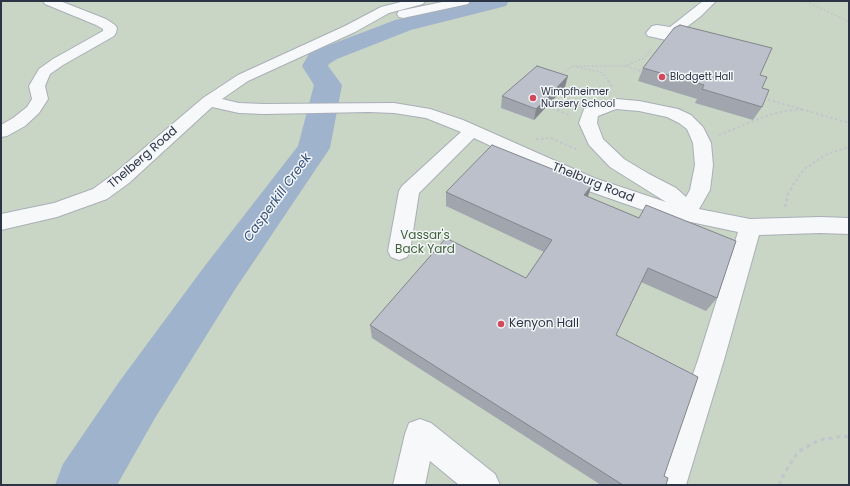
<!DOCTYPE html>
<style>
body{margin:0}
#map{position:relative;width:850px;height:486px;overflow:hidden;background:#e4e7ec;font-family:Poppins,sans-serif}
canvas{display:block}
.frame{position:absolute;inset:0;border:2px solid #2b3445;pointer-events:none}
</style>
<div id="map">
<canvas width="850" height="486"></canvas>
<div class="frame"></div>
</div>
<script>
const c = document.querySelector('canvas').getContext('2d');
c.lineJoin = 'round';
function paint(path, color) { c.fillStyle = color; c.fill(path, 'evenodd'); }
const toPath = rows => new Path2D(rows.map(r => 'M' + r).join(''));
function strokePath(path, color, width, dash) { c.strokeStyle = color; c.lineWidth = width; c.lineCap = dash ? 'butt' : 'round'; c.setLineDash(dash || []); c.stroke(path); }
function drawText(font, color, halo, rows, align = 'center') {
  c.font = font + ' Poppins,sans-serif'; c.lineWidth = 3; c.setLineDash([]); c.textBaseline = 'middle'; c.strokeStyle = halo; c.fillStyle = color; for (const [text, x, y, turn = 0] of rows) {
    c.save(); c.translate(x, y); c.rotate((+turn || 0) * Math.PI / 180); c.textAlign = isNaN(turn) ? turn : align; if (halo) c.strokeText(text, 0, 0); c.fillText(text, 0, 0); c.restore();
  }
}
paint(toPath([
 [1,1,849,1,849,485,1,485]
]), '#c9d6c5');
paint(toPath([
 [472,1,509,1,506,6,411,30,337,59,329,64,328,66,342,85,330,148,234,291,155,418,117,485,55,485,63,464,119,382,204,267,298,146,314,85,302,66,309,54,319,49,395,20,472,1]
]), '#9fb4cc');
const minor = toPath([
 [43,1,60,1,106,19,115,25,117,28,116,33,114,36,63,65,50,74,45,86,48,99,39,113,25,126,7,136,1,137,1,125,13,118,27,107,32,99,29,86,39,69,53,59,103,31,103,29,96,25,45,4,43,1],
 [405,1,425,1,423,4,389,13,355,32,248,81,222,99,239,103,264,104,394,103,430,109,463,120,594,178,666,202,610,167,589,145,579,123,584,109,594,105,616,99,639,101,678,109,691,115,703,127,711,143,713,165,710,190,699,209,750,219,820,217,849,218,849,234,820,233,759,235,724,360,686,485,654,485,698,360,738,232,686,221,640,209,580,188,474,138,419,193,410,251,407,257,399,260,391,257,388,251,399,191,402,186,461,132,426,118,394,113,369,112,264,114,239,113,212,107,129,183,107,199,57,217,1,230,1,214,54,203,93,189,115,173,203,98,238,75,345,26,381,7,405,1],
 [616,109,639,111,667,117,679,123,687,129,693,143,695,165,690,190,686,197,676,188,649,174,624,159,603,139,597,123,598,116,616,109],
 [447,1,470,1,468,4,403,18,399,17,397,14,399,11,447,1],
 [703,1,716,1,701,16,671,39,666,40,653,37,648,36,646,33,652,26,657,25,670,27,703,1],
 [420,419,431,423,495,474,500,485,459,485,430,461,425,485,393,485,405,434,409,423,420,419]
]);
strokePath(minor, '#a9aeb7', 2);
strokePath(toPath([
 [806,1,849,22],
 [626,66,641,71],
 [577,67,603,73,608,81],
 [639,71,646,67],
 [558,75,573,66,626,66,644,58,652,48]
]), '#c2c5cb', 1.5, [2, 2]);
strokePath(toPath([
 [608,80,613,88],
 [763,98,849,123],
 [548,106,571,116],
 [719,135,766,116,780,112,802,109],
 [536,139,551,138,578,150],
 [793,185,804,169,827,154,849,147]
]), '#c2c5cb', 2, [2.5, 2.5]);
strokePath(toPath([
 [785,207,788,194,794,184]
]), '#c2c5cb', 2.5, [3, 3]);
strokePath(toPath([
 [779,485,785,472,798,452,819,440,843,436,849,437]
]), '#c2c5cb', 3, [4, 4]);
paint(minor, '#f7f8fa');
paint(toPath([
 [643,68,760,75,762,107,753,120,695,103,697,99,638,81],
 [565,87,534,120,501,108,502,96],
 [446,192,588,196,717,298,706,311,641,282,616,335,664,476,666,485,601,485,372,338,370,325,526,278,544,252,446,206]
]), '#a1a5ae');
paint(toPath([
 [568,76,565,87,534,120,536,109],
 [592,185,587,199,584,195]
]), '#83868d');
const building = toPath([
 [680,25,772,48,760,75,767,77,762,88,769,90,762,107,702,89,704,85,643,68,674,28,680,25],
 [537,66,568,76,536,109,502,96,537,66],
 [492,145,592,185,584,195,639,218,646,205,736,241,717,298,648,268,616,335,698,377,664,476,668,478,666,485,623,485,370,325,446,238,526,278,552,240,446,192,492,145]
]);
paint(building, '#bbc0ca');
strokePath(building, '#83868d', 1);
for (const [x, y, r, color] of [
 [662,77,4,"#d1495b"],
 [533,98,4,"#d1495b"],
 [501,324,4,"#d1495b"]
]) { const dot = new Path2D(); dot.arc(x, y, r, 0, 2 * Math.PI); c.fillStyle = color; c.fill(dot); strokePath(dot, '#f4f6f9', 1.5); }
drawText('10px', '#2b3445', '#f4f6f9', [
 ["Blodgett Hall",670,77],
 ["Wimpfheimer",541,92],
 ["Nursery School",541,104]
], 'left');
drawText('12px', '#2b3445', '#f4f6f9', [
 ["Thelberg Road",143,158,-41],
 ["Thelburg Road",593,183,22]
]);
drawText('12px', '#3f6138', '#f4f6f9', [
 ["Vassar's",425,236],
 ["Back Yard",425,250]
]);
drawText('12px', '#2b3445', '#f4f6f9', [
 ["Kenyon Hall",509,324]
], 'left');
drawText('italic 13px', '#34527a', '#f4f6f9', [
 ["Casperkill Creek",278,198,-54]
]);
</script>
